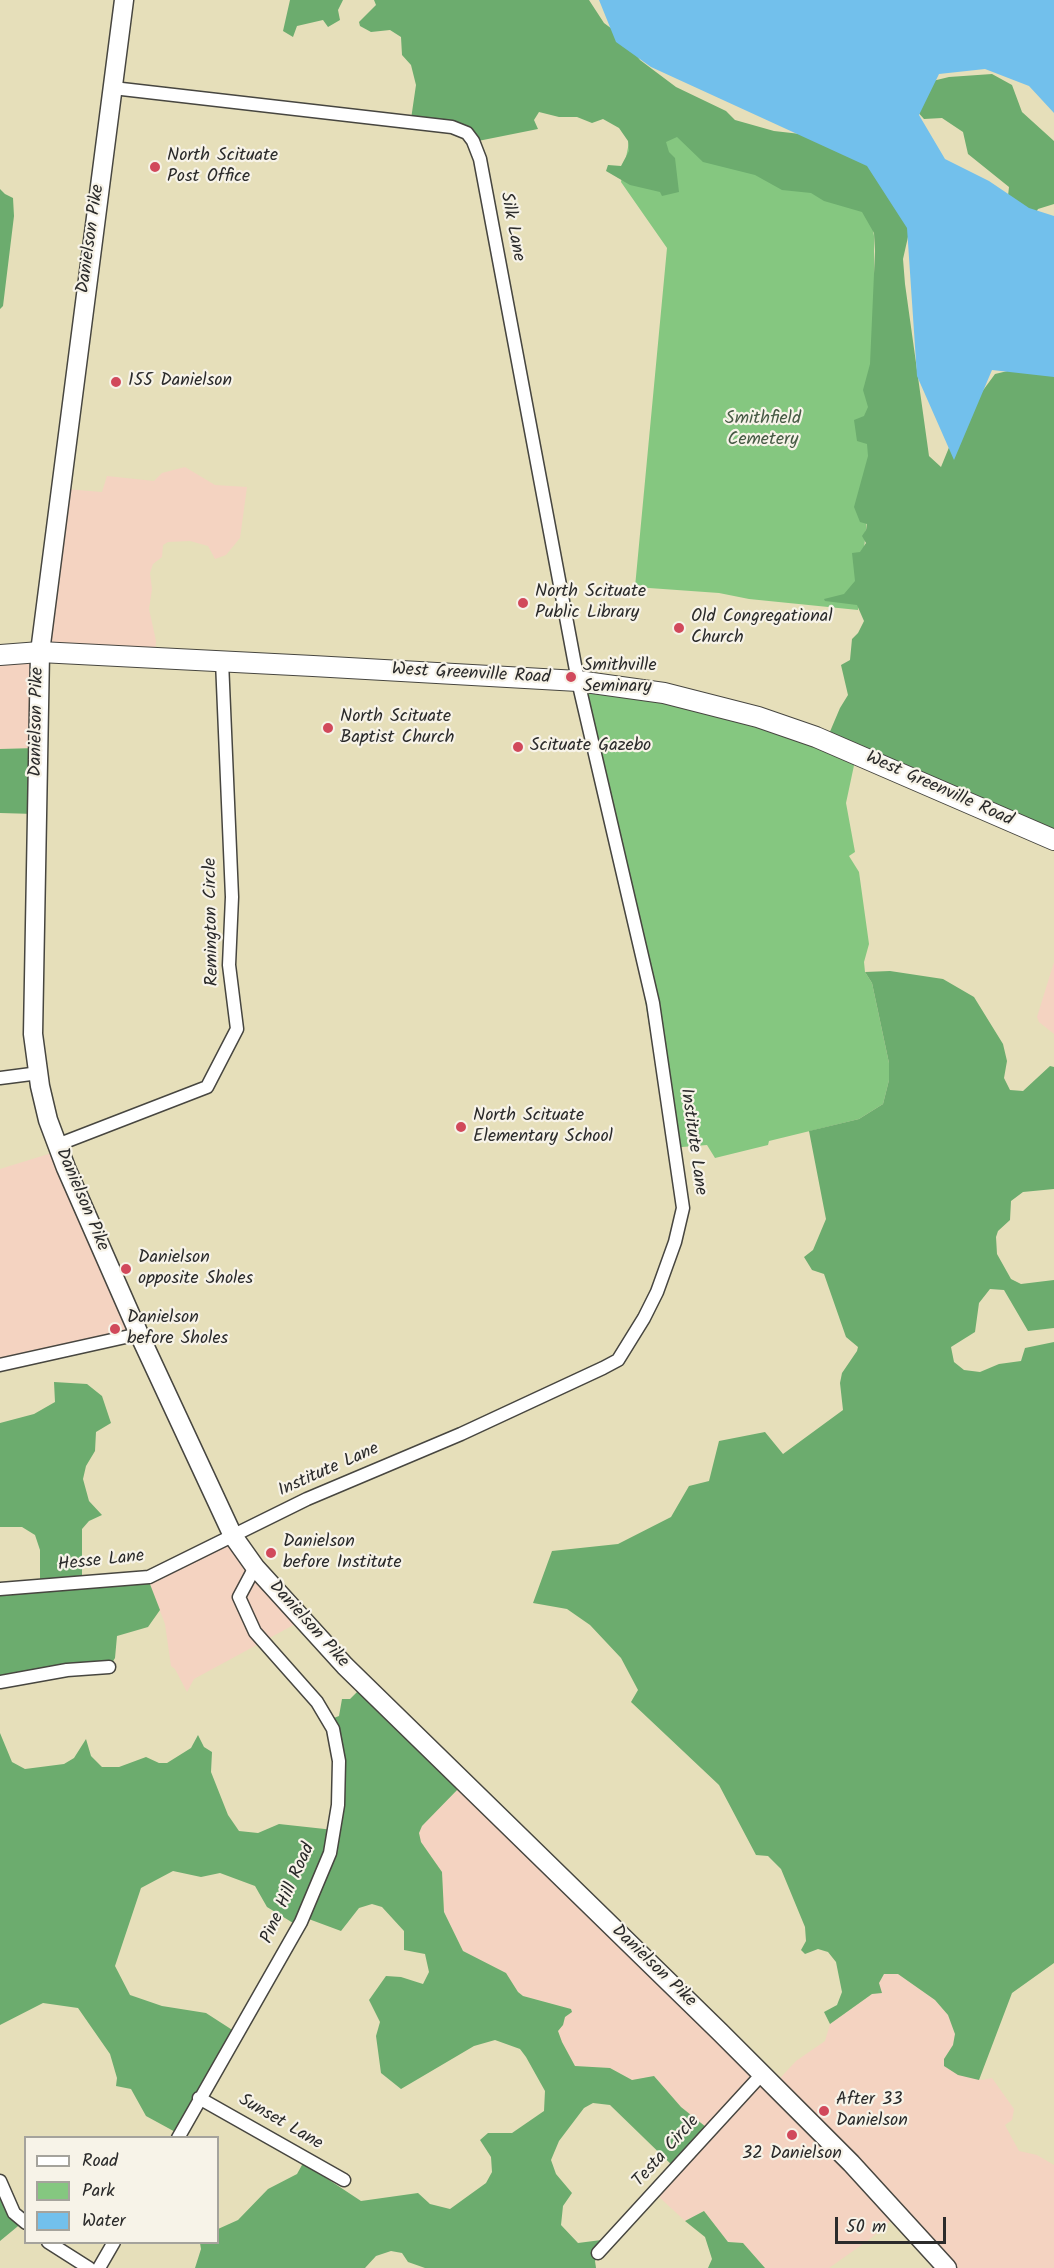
<!DOCTYPE html>
<style>
body{margin:0}
#map{position:relative;width:1054px;height:2268px;overflow:hidden;background:#e6dfba;font-family:Kalam,sans-serif}
canvas{display:block}
.legend{position:absolute;left:24px;top:2136px;width:195px;height:108px;box-sizing:border-box;background:#f7f3e8;border:2px solid #a5a39c;margin:0;padding:8px 10px;list-style:none;font-size:18px;color:#2b2b2b}
.legend li{display:flex;align-items:center;gap:12px;height:30px}
.legend b{width:30px;border:2px solid #a5a39c}
.scale{position:absolute;left:835px;top:2217px;width:111px;height:27px;box-sizing:border-box;border:3px solid #2b2b2b;border-top:0;padding-left:8px;font-size:18px;line-height:21px;white-space:nowrap;color:#2b2b2b;-webkit-text-stroke:4px #f7f3e8;paint-order:stroke}
</style>
<div id="map">
<canvas width="1054" height="2268"></canvas>
<ul class="legend">
<li><b style="height:8px;background:#fff"></b>Road</li>
<li><b style="height:16px;background:#85c780"></b>Park</li>
<li><b style="height:16px;background:#72c0ec"></b>Water</li>
</ul>
<div class="scale">50 m</div>
</div>
<script>
const c = document.querySelector('canvas').getContext('2d');
c.lineJoin = 'round';
function paint(path, color) { c.fillStyle = color; c.fill(path, 'evenodd'); }
const toPath = rows => new Path2D(rows.map(r => 'M' + r).join(''));
function strokePath(path, color, width, dash) { c.strokeStyle = color; c.lineWidth = width; c.lineCap = dash ? 'butt' : 'round'; c.setLineDash(dash || []); c.stroke(path); }
function drawText(font, color, halo, rows, align = 'center') {
  c.font = font + ' Kalam,sans-serif'; c.lineWidth = 4.5; c.setLineDash([]); c.textBaseline = 'middle'; c.strokeStyle = halo; c.fillStyle = color; for (const [text, x, y, turn = 0] of rows) {
    c.save(); c.translate(x, y); c.rotate((+turn || 0) * Math.PI / 180); c.textAlign = isNaN(turn) ? turn : align; if (halo) c.strokeText(text, 0, 0); c.fillText(text, 0, 0); c.restore();
  }
}
paint(toPath([
 [185,467,215,485,247,487,240,538,226,555,215,559,208,546,190,541,168,542,163,545,162,557,153,564,150,573,152,589,149,609,156,641,155,656,44,653,65,489,102,492,107,476,154,481,162,473],
 [38,653,37,748,0,749,0,656],
 [1054,962,1054,1034,1039,1022,1037,1017],
 [55,1152,135,1334,0,1366,0,1169],
 [225,1540,299,1622,194,1679,187,1692,175,1669,171,1666,165,1624,148,1579],
 [460,1787,771,2088,796,2061,825,2041,830,2024,872,1994,884,1974,898,1974,935,2000,948,2015,955,2034,953,2045,944,2059,958,2075,982,2080,992,2078,1014,2109,1012,2120,1005,2125,1019,2151,1037,2155,1054,2165,1054,2268,941,2268,893,2219,870,2239,829,2268,765,2268,743,2243,728,2242,704,2211,685,2221,657,2195,711,2131,681,2107,654,2076,632,2080,610,2068,575,2066,562,2042,558,2031,563,2025,565,2017,572,2012,571,2009,523,1996,518,1992,506,1973,463,1951,444,1912,442,1872,421,1842,419,1833,422,1826]
]), '#f4d3c1');
paint(toPath([
 [634,118,870,209,874,236,874,335,876,428,858,610,749,599,719,593,635,587,667,248,621,182],
 [580,683,670,694,856,756,846,803,855,852,849,856,859,872,869,944,864,962,865,972,872,983,889,1063,889,1080,883,1104,859,1119,769,1141,768,1145,715,1158,707,1145,670,1148,641,977]
]), '#85c780');
paint(toPath([
 [290,0,343,0,338,10,340,20,328,27,323,20,297,26,293,37,283,31],
 [374,0,589,0,604,23,620,35,640,60,676,87,726,111,735,120,774,131,827,137,872,168,910,228,903,259,905,284,929,456,941,467,950,445,976,400,995,374,1016,369,1054,338,1054,839,826,741,840,708,848,695,841,665,850,660,852,639,858,633,864,621,857,605,825,601,824,599,844,594,855,581,852,553,860,552,866,543,862,536,866,530,867,524,860,522,854,507,868,456,867,444,857,441,854,420,864,416,868,407,863,390,870,364,875,251,874,233,862,212,824,201,811,193,782,190,755,175,703,162,677,137,666,142,669,152,675,158,679,192,662,196,660,192,630,185,606,171,608,165,621,166,629,151,628,141,619,128,603,119,592,123,577,117,559,117,539,112,534,120,538,129,478,141,411,119,416,85,411,65,402,55,401,37,390,30,371,32,360,26,359,22,376,5],
 [992,74,1012,85,1022,112,1054,141,1054,204,1038,209,1033,218,1007,205,1009,187,968,154,963,132,942,118,924,119,915,109,916,85,949,77],
 [0,189,5,194,13,198,14,216,3,306,0,309],
 [37,748,35,814,0,813,0,749],
 [890,971,943,979,974,997,1003,1044,1007,1061,1004,1078,1010,1090,1023,1091,1050,1066,1054,1067,1054,1189,1023,1192,1011,1201,1010,1220,998,1231,996,1237,997,1254,1011,1279,1021,1284,1054,1280,1054,1328,1028,1331,1004,1290,990,1289,979,1303,975,1332,951,1347,954,1362,964,1370,980,1372,999,1364,1021,1361,1025,1348,1054,1342,1054,1963,1012,1993,979,2080,958,2075,944,2066,944,2059,953,2045,955,2034,948,2015,935,2000,898,1974,884,1974,879,1983,882,1993,872,1994,830,2024,824,2012,837,2005,842,1992,836,1962,828,1952,818,1949,805,1954,801,1950,806,1941,805,1927,781,1869,768,1856,756,1855,719,1785,631,1702,638,1690,621,1658,590,1625,567,1609,533,1603,552,1551,618,1544,671,1517,689,1486,709,1481,719,1441,765,1432,783,1454,843,1410,840,1383,842,1373,857,1351,858,1347,846,1337,824,1274,812,1270,804,1257,813,1250,826,1219,809,1131,859,1119,883,1104,889,1080,889,1063,872,983,865,972],
 [54,1382,87,1384,102,1396,111,1423,96,1432,95,1451,86,1466,83,1479,89,1501,102,1515,89,1521,82,1529,82,1581,148,1579,160,1610,148,1627,117,1636,115,1658,109,1668,0,1682,0,1589,40,1585,40,1550,35,1535,22,1527,0,1527,0,1423,34,1414,55,1402],
 [359,1690,460,1787,422,1826,419,1833,421,1842,442,1872,444,1912,463,1951,506,1973,518,1992,523,1996,571,2009,572,2012,565,2017,563,2025,558,2031,562,2042,575,2066,610,2068,632,2080,654,2076,681,2107,711,2131,676,2169,610,2105,593,2103,584,2108,559,2141,551,2160,556,2174,572,2193,563,2206,561,2225,578,2243,609,2239,595,2261,596,2268,425,2268,408,2262,402,2253,391,2251,376,2256,365,2268,195,2268,201,2249,200,2243,218,2242,218,2229,238,2220,268,2189,297,2174,302,2165,305,2164,361,2201,418,2193,430,2204,450,2209,486,2183,492,2172,491,2157,480,2140,488,2133,512,2133,544,2111,545,2091,526,2057,520,2049,495,2040,474,2046,401,2089,381,2073,376,2036,380,2022,369,2000,386,1976,401,1977,423,1984,429,1972,425,1954,404,1950,404,1931,382,1907,372,1904,359,1908,341,1931,306,1918,298,1926,267,1907,255,1886,220,1873,201,1877,173,1871,141,1888,115,1966,130,1995,162,2006,206,2013,237,2033,179,2134,146,2116,131,2089,116,2086,117,2078,110,2054,78,2008,43,2003,0,2025,0,1733,12,1762,25,1769,64,1764,74,1758,86,1739,91,1756,102,1767,119,1767,146,1757,159,1763,167,1763,191,1748,198,1735,204,1747,212,1752,211,1772,228,1815,239,1831,258,1833,279,1824,334,1830,336,1828,331,1719,339,1716,342,1699,350,1699],
 [0,2180,23,2222,0,2241],
 [704,2211,728,2242,743,2243,765,2268,708,2268,712,2259,705,2237,685,2221]
]), '#6cac6e');
paint(toPath([
 [599,0,1054,0,1054,113,1029,86,985,69,939,74,919,115,945,159,989,181,1029,208,1054,216,1054,377,992,370,954,460,917,376,907,228,867,166,651,67,616,42]
]), '#72c0ec');
const minor = toPath([
 [0,1078,39,1073],
 [57,1145,207,1087,237,1029,229,965,232,897,222,661],
 [0,1365,139,1334],
 [0,1589,149,1577,307,1499,461,1434,603,1368,618,1360,644,1318,657,1292,675,1242,683,1208,653,1003,578,681,480,159,473,141,467,133,452,127,113,88],
 [0,1682,67,1670,109,1667],
 [199,2098,344,2180],
 [178,2138,301,1922,330,1853,338,1805,339,1761,333,1729,317,1702,255,1632,239,1597,255,1567],
 [0,2181,14,2213,26,2223],
 [48,2242,89,2268],
 [598,2253,762,2074],
 [99,2268,114,2242]
]);
const secondary = toPath([
 [124,0,40,652,33,1034,40,1086,48,1120,66,1168,139,1334,233,1536,255,1567,345,1666,720,2032,851,2163,947,2268]
]);
const primary = toPath([
 [0,655,40,652,313,666,578,681,664,693,758,717,816,737,1054,840]
]);
strokePath(minor, '#474640', 15);
strokePath(secondary, '#474640', 21);
strokePath(primary, '#474640', 22);
strokePath(minor, '#fff', 12);
strokePath(secondary, '#fff', 18);
strokePath(primary, '#fff', 20);
for (const [x, y, r, color] of [
 [155,167,6,"#d1495b"],
 [116,382,6,"#d1495b"],
 [523,603,6,"#d1495b"],
 [679,628,6,"#d1495b"],
 [571,677,6,"#d1495b"],
 [328,728,6,"#d1495b"],
 [518,747,6,"#d1495b"],
 [461,1127,6,"#d1495b"],
 [126,1269,6,"#d1495b"],
 [115,1329,6,"#d1495b"],
 [271,1553,6,"#d1495b"],
 [824,2111,6,"#d1495b"],
 [792,2135,6,"#d1495b"]
]) { const dot = new Path2D(); dot.arc(x, y, r, 0, 2 * Math.PI); c.fillStyle = color; c.fill(dot); strokePath(dot, '#f7f3e8', 2); }
drawText('18px', '#2b2b2b', '#f7f3e8', [
 ["North Scituate",167,157],
 ["Post Office",167,178],
 ["155 Danielson",128,382],
 ["North Scituate",535,593],
 ["Public Library",535,614],
 ["Old Congregational",691,618],
 ["Church",691,639],
 ["Smithville",583,667],
 ["Seminary",583,688],
 ["North Scituate",340,718],
 ["Baptist Church",340,739],
 ["Scituate Gazebo",530,747],
 ["North Scituate",473,1117],
 ["Elementary School",473,1138],
 ["Danielson",138,1259],
 ["opposite Sholes",138,1280],
 ["Danielson",127,1319],
 ["before Sholes",127,1340],
 ["Danielson",283,1543],
 ["before Institute",283,1564],
 ["After 33",836,2101],
 ["Danielson",836,2122],
 ["32 Danielson",792,2155,"center"]
], 'left');
drawText('18px', '#2b2b2b', '#f7f3e8', [
 ["Silk Lane",511,227,79],
 ["Danielson Pike",92,239,-82],
 ["West Greenville Road",471,675,3],
 ["Danielson Pike",38,722,-89],
 ["West Greenville Road",939,790,24],
 ["Remington Circle",213,922,-91],
 ["Institute Lane",692,1142,82],
 ["Danielson Pike",81,1200,67],
 ["Institute Lane",329,1471,-24],
 ["Hesse Lane",101,1562,-6],
 ["Danielson Pike",308,1625,48],
 ["Pine Hill Road",289,1894,-66],
 ["Danielson Pike",653,1967,44],
 ["Sunset Lane",280,2123,30],
 ["Testa Circle",667,2152,-48]
]);
drawText('18px', '#465a44', '#f7f3e8', [
 ["Smithfield",763,420],
 ["Cemetery",763,441]
]);
</script>
